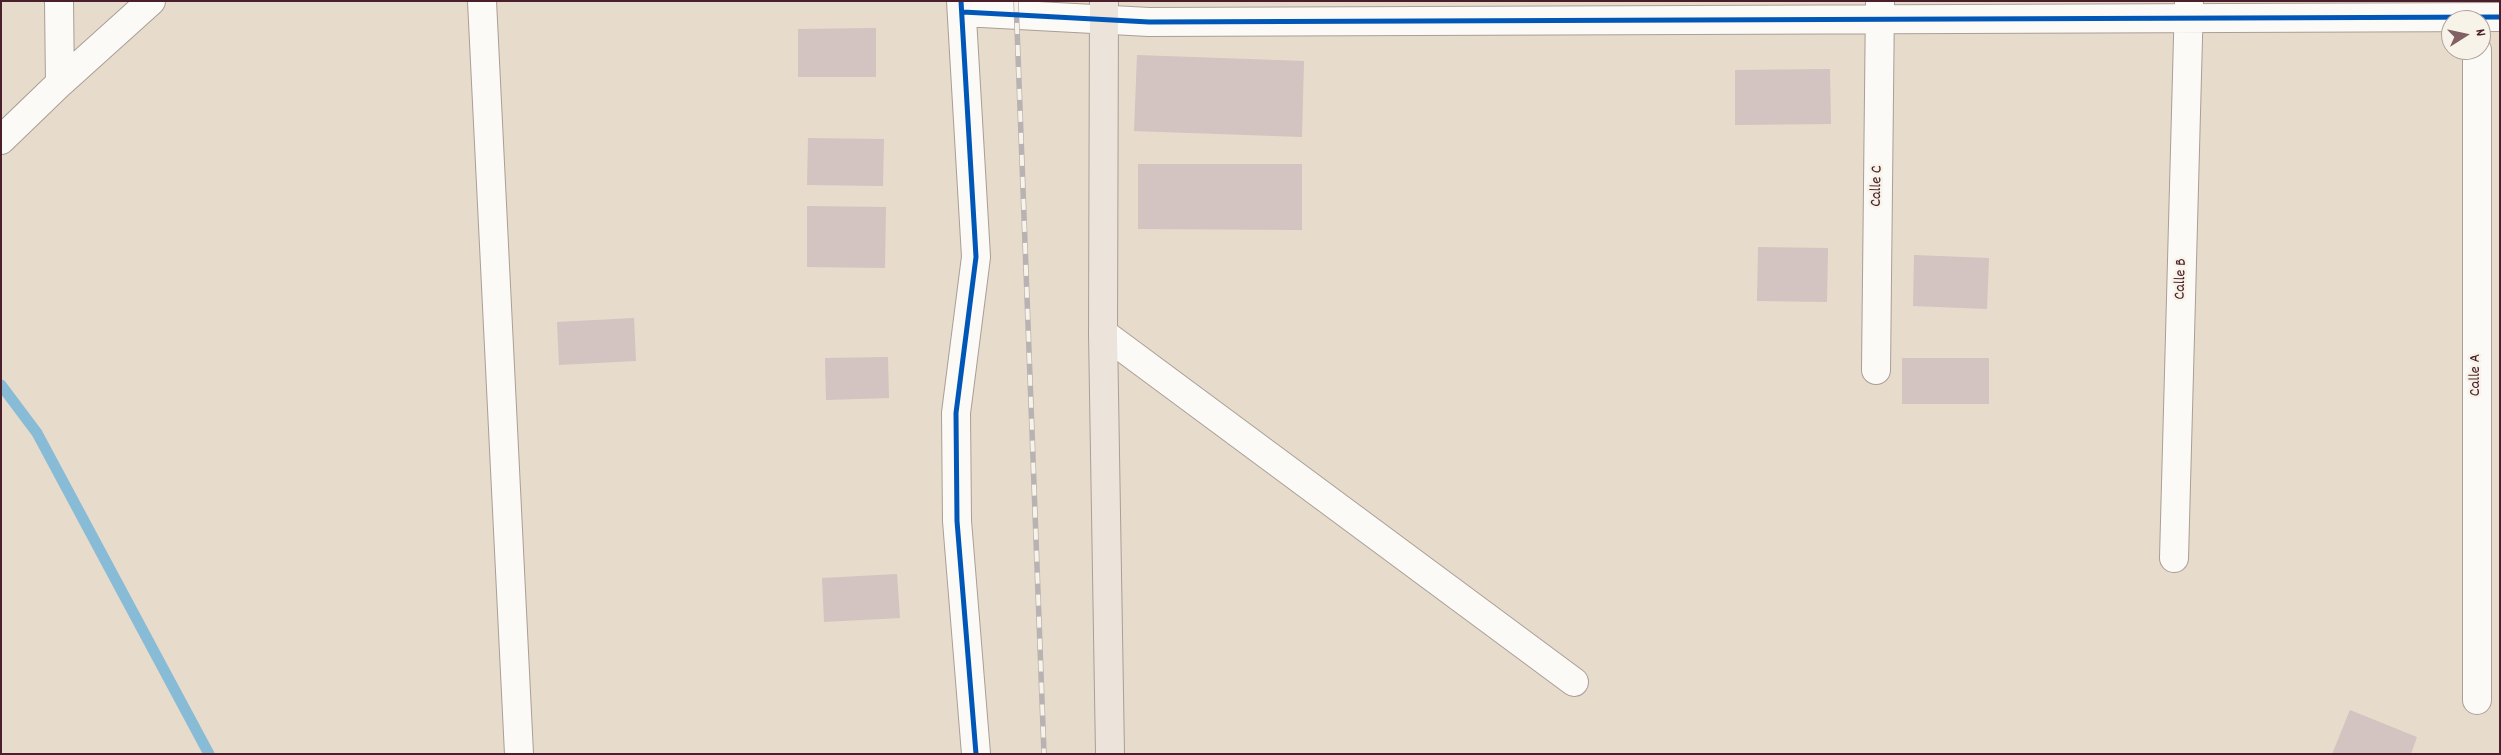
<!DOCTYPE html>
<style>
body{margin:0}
#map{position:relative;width:2501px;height:755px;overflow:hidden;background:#e7dbcb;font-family:Dekko,sans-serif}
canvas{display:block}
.frame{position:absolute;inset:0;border:2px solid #4a1f2b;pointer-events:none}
.north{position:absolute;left:2441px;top:10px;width:50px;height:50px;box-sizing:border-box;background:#f7f3e8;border:1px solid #b29e9c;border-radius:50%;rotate:80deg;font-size:14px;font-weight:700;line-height:20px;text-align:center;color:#4a1f2b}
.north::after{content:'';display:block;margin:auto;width:18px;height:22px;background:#816163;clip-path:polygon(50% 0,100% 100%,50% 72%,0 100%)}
</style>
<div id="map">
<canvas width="2501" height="755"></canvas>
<div class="frame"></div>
<div class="north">N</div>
</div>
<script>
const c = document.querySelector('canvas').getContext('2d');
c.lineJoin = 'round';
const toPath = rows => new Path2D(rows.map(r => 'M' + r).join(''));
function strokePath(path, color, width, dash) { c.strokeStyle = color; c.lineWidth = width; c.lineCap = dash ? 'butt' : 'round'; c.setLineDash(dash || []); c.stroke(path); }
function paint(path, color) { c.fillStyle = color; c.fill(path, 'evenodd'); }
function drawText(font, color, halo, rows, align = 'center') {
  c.font = font + ' Dekko,sans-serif'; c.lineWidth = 5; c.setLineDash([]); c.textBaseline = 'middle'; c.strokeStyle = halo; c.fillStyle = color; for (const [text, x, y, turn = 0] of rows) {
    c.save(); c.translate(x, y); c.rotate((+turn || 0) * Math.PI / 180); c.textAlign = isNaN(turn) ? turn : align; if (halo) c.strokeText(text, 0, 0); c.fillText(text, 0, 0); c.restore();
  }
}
strokePath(toPath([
 [1,385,37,433,209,754]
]), '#88bcd6', 11);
paint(toPath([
 [876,28,876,77,798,77,798,29],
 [1137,55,1304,61,1302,137,1134,131],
 [1830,69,1831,124,1735,125,1735,70],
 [808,138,884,139,883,186,807,185],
 [1138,164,1302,164,1302,230,1138,229],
 [807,206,886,207,885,268,807,267],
 [1758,247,1828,248,1827,302,1757,301],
 [1914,255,1989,258,1987,309,1913,306],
 [634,318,636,361,559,365,557,322],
 [888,357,889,398,826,400,825,358],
 [1902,358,1989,358,1989,404,1902,404],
 [897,574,900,618,824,622,822,578],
 [2350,710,2417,737,2411,754,2332,754]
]), '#d3c3c1');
const minor = toPath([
 [59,1,60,83],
 [482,1,519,754],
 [961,1,976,257,956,413,957,521,976,754],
 [963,12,1149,22,2500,17],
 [2477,50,2477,700],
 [1,140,60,83,151,1],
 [1103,333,1574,682],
 [1876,370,1880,2],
 [2174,558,2189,1]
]);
const major = toPath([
 [1104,1,1103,333,1110,754]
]);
strokePath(minor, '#aa9e96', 30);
strokePath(major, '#aa9e96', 30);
strokePath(minor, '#fbfaf7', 28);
strokePath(major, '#ece4db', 28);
const rail = toPath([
 [1016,1,1044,754]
]);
strokePath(rail, '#b9b2b2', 5.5);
strokePath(rail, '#f7f3e8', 4, [11]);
strokePath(toPath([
 [961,1,976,257,956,413,957,521,976,754],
 [963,12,1149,22,2500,17]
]), '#0057b8', 5);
drawText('16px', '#4a1f2b', '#f7f3e8', [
 ["Calle C",1878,186,-89],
 ["Calle B",2182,279,-88],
 ["Calle A",2477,375,-90]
]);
</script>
